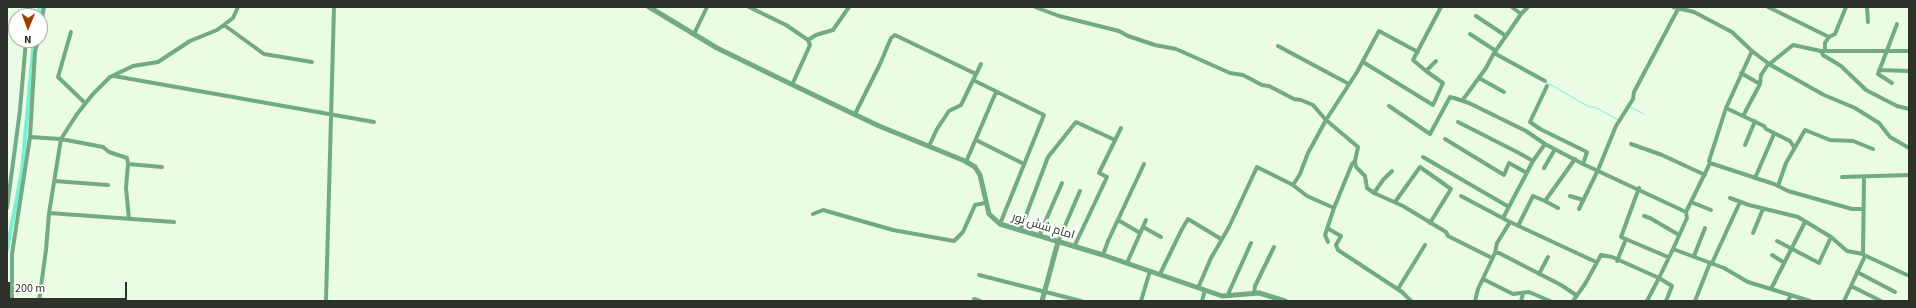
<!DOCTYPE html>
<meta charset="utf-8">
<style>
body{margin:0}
#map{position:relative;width:1916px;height:308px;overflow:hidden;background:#eafce3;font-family:"Source Sans 3",sans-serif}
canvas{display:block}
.frame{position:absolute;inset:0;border:8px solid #2c3229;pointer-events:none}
.north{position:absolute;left:8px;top:8px;width:40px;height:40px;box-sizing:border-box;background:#fff;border:1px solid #abada9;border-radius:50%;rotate:181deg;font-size:11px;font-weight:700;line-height:16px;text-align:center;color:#2c3229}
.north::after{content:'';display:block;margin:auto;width:14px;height:18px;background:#a03d04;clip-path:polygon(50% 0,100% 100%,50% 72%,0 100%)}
.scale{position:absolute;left:8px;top:282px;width:119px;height:18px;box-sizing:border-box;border:2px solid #2c3229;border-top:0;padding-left:5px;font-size:12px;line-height:14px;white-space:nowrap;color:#2c3229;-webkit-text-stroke:3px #fff;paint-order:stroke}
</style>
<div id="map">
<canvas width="1916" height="308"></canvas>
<div class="frame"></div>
<div class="north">N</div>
<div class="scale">200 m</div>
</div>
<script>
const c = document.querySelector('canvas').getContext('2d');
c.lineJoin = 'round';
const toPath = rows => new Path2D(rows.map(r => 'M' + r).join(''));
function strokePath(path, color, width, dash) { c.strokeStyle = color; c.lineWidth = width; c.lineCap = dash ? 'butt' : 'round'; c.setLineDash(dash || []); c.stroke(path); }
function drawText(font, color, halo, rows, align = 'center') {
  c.font = font + ' "Source Sans 3",Cairo,sans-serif'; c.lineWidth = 4; c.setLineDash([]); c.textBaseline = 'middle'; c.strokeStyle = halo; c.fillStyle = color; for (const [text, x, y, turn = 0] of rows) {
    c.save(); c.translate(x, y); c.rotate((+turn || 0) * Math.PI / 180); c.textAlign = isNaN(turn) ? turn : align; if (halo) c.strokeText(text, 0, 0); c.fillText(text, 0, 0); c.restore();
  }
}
strokePath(toPath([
 [1546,82,1589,107,1595,107,1618,120],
 [1630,107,1644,114]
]), '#78f0d1', 1);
strokePath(toPath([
 [39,16,40,7],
 [7,250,22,171,34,40]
]), '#78f0d1', 4);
strokePath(toPath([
 [749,7,786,25,808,40],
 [1035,7,1059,16,1119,31,1128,36,1155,45,1176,49,1230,73,1243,75,1262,85,1269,86,1294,99,1301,100,1313,105,1326,120,1358,147,1355,161,1356,167,1365,176,1367,188,1374,193,1403,206,1446,232,1448,236,1492,258],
 [1512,7,1521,14],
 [1673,7,1694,12,1732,32,1752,51,1769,64,1824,95,1855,108,1879,123,1890,137,1909,148],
 [1768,7,1829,37],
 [1867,7,1868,22],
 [29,16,30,7],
 [1476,16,1506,36,1521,14,1528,7],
 [224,25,264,54,312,62],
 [40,30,44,7],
 [71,32,58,77,85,103],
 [694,34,707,7],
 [1470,34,1496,51],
 [1506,36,1494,53,1545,81],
 [1278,46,1349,84],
 [1825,50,1825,43,1829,37,1835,34,1846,7],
 [1821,51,1823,55,1841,66,1866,90,1897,106,1909,109],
 [1363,62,1433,105,1443,83,1426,71,1436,61],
 [1879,70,1909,71],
 [1426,71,1413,60,1441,7],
 [1741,73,1760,84],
 [114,76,374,122],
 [1479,78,1504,92],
 [973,80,1044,115,1000,224],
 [1892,83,1878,74,1897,24],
 [792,85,810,45,808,40,816,35,833,30,849,7],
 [1547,86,1530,122,1540,129,1587,152,1583,164],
 [1462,101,1486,68,1494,53],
 [1389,106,1430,134,1450,97,1454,98,1469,103,1526,131,1545,144,1583,164,1686,212],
 [1726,108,1764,126,1766,129,1790,141,1794,147],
 [855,114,880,64,891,38,895,35,976,74,976,73],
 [1743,116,1760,84,1761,75,1767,66,1793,45,1821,51,1909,51],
 [1458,122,1519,153,1533,161],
 [30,137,61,139,103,147,109,152,127,158,128,164,126,188,129,219],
 [1445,139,1504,175,1509,163,1527,173],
 [976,140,1024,164],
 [1631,144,1662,155,1705,175],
 [1745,145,1755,121],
 [929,146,937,129,949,111,961,105,981,64],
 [1423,157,1509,207],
 [966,162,996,92],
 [1710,163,1774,184,1788,191,1852,209,1862,209],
 [128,164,162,167],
 [1544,168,1555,149],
 [1842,177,1909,175],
 [1755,178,1774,134],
 [54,181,108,185],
 [1293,185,1300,174,1308,153,1326,120,1357,72,1379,31,1418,52],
 [1778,186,1786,163,1805,130,1830,140,1853,141,1873,149],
 [1639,188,1621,237,1668,257],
 [1374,193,1383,180,1392,171],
 [1461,196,1510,222,1596,262],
 [1570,196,1583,200],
 [1730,198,1749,205,1798,217,1831,237,1847,251,1863,254,1864,177],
 [1545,201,1558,208],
 [1395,202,1420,167,1451,189,1430,223],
 [1691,202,1711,210],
 [7,208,20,110,26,40],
 [1334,208,1352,164,1355,161],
 [1579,209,1598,170,1616,126,1633,99,1634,92,1678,9],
 [49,213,174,222],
 [813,214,823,210,893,230,954,241,963,232,975,205,985,203],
 [1644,216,1650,218,1679,235],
 [1503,218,1533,161,1545,144],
 [1118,220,1140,233],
 [1518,226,1533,196,1545,201,1575,159],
 [1143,227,1161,237],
 [1327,228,1341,236,1336,245,1338,250,1402,292,1411,301],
 [1020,231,1048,157,1076,122,1115,140],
 [1753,233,1763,209],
 [1039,236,1062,183],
 [1777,241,1819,263,1831,237],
 [1058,242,1080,191],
 [1074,247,1107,177,1099,173,1121,128],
 [1673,249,1687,218,1686,212,1710,163,1709,161,1726,108,1752,51],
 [1495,253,1497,243,1510,222],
 [1103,255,1108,241,1144,164],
 [1772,255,1783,262],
 [1864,255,1907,275],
 [1694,256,1705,228],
 [1617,261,1626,239],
 [1127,263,1146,220],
 [1712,263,1740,202],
 [1857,272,1895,292],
 [1160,274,1182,229,1188,219,1221,239],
 [1539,274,1548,257],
 [979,275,1081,301],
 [1483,279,1513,294,1529,292,1550,301],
 [1851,286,1881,301],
 [1198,288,1211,258,1229,227,1257,167,1293,185,1307,196,1334,208,1325,235,1328,242],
 [1398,289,1425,245],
 [1771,289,1805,222],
 [1254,294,1255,286,1274,247],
 [1229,296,1229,292,1251,243],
 [974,299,980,301],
 [12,301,12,254,30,137,35,52,38,40],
 [39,301,46,250,49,213,61,139,77,114,93,94,110,77,133,66,158,62,190,41,217,30,233,18,238,7],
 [326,301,334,7],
 [1141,301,1150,271],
 [1202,301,1205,290],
 [1475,301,1478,289,1495,253,1499,253,1561,285,1576,295],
 [1521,301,1523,294],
 [1573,301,1585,284,1601,255,1612,257,1659,278,1673,249,1724,268,1748,282,1810,301],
 [1647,301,1659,278,1672,286,1666,301],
 [1695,301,1710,263],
 [1788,301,1791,295],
 [1844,301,1865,256]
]), '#72aa86', 4);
strokePath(toPath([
 [649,7,717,48,795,86,879,126,965,161,975,167,980,175,989,214,1000,224,1103,255,1222,296,1259,293,1285,301],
 [1042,301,1058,242]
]), '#72aa86', 5);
drawText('12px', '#2c3229', '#fff', [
 ["امام شش نور",1043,227,17]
]);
</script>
